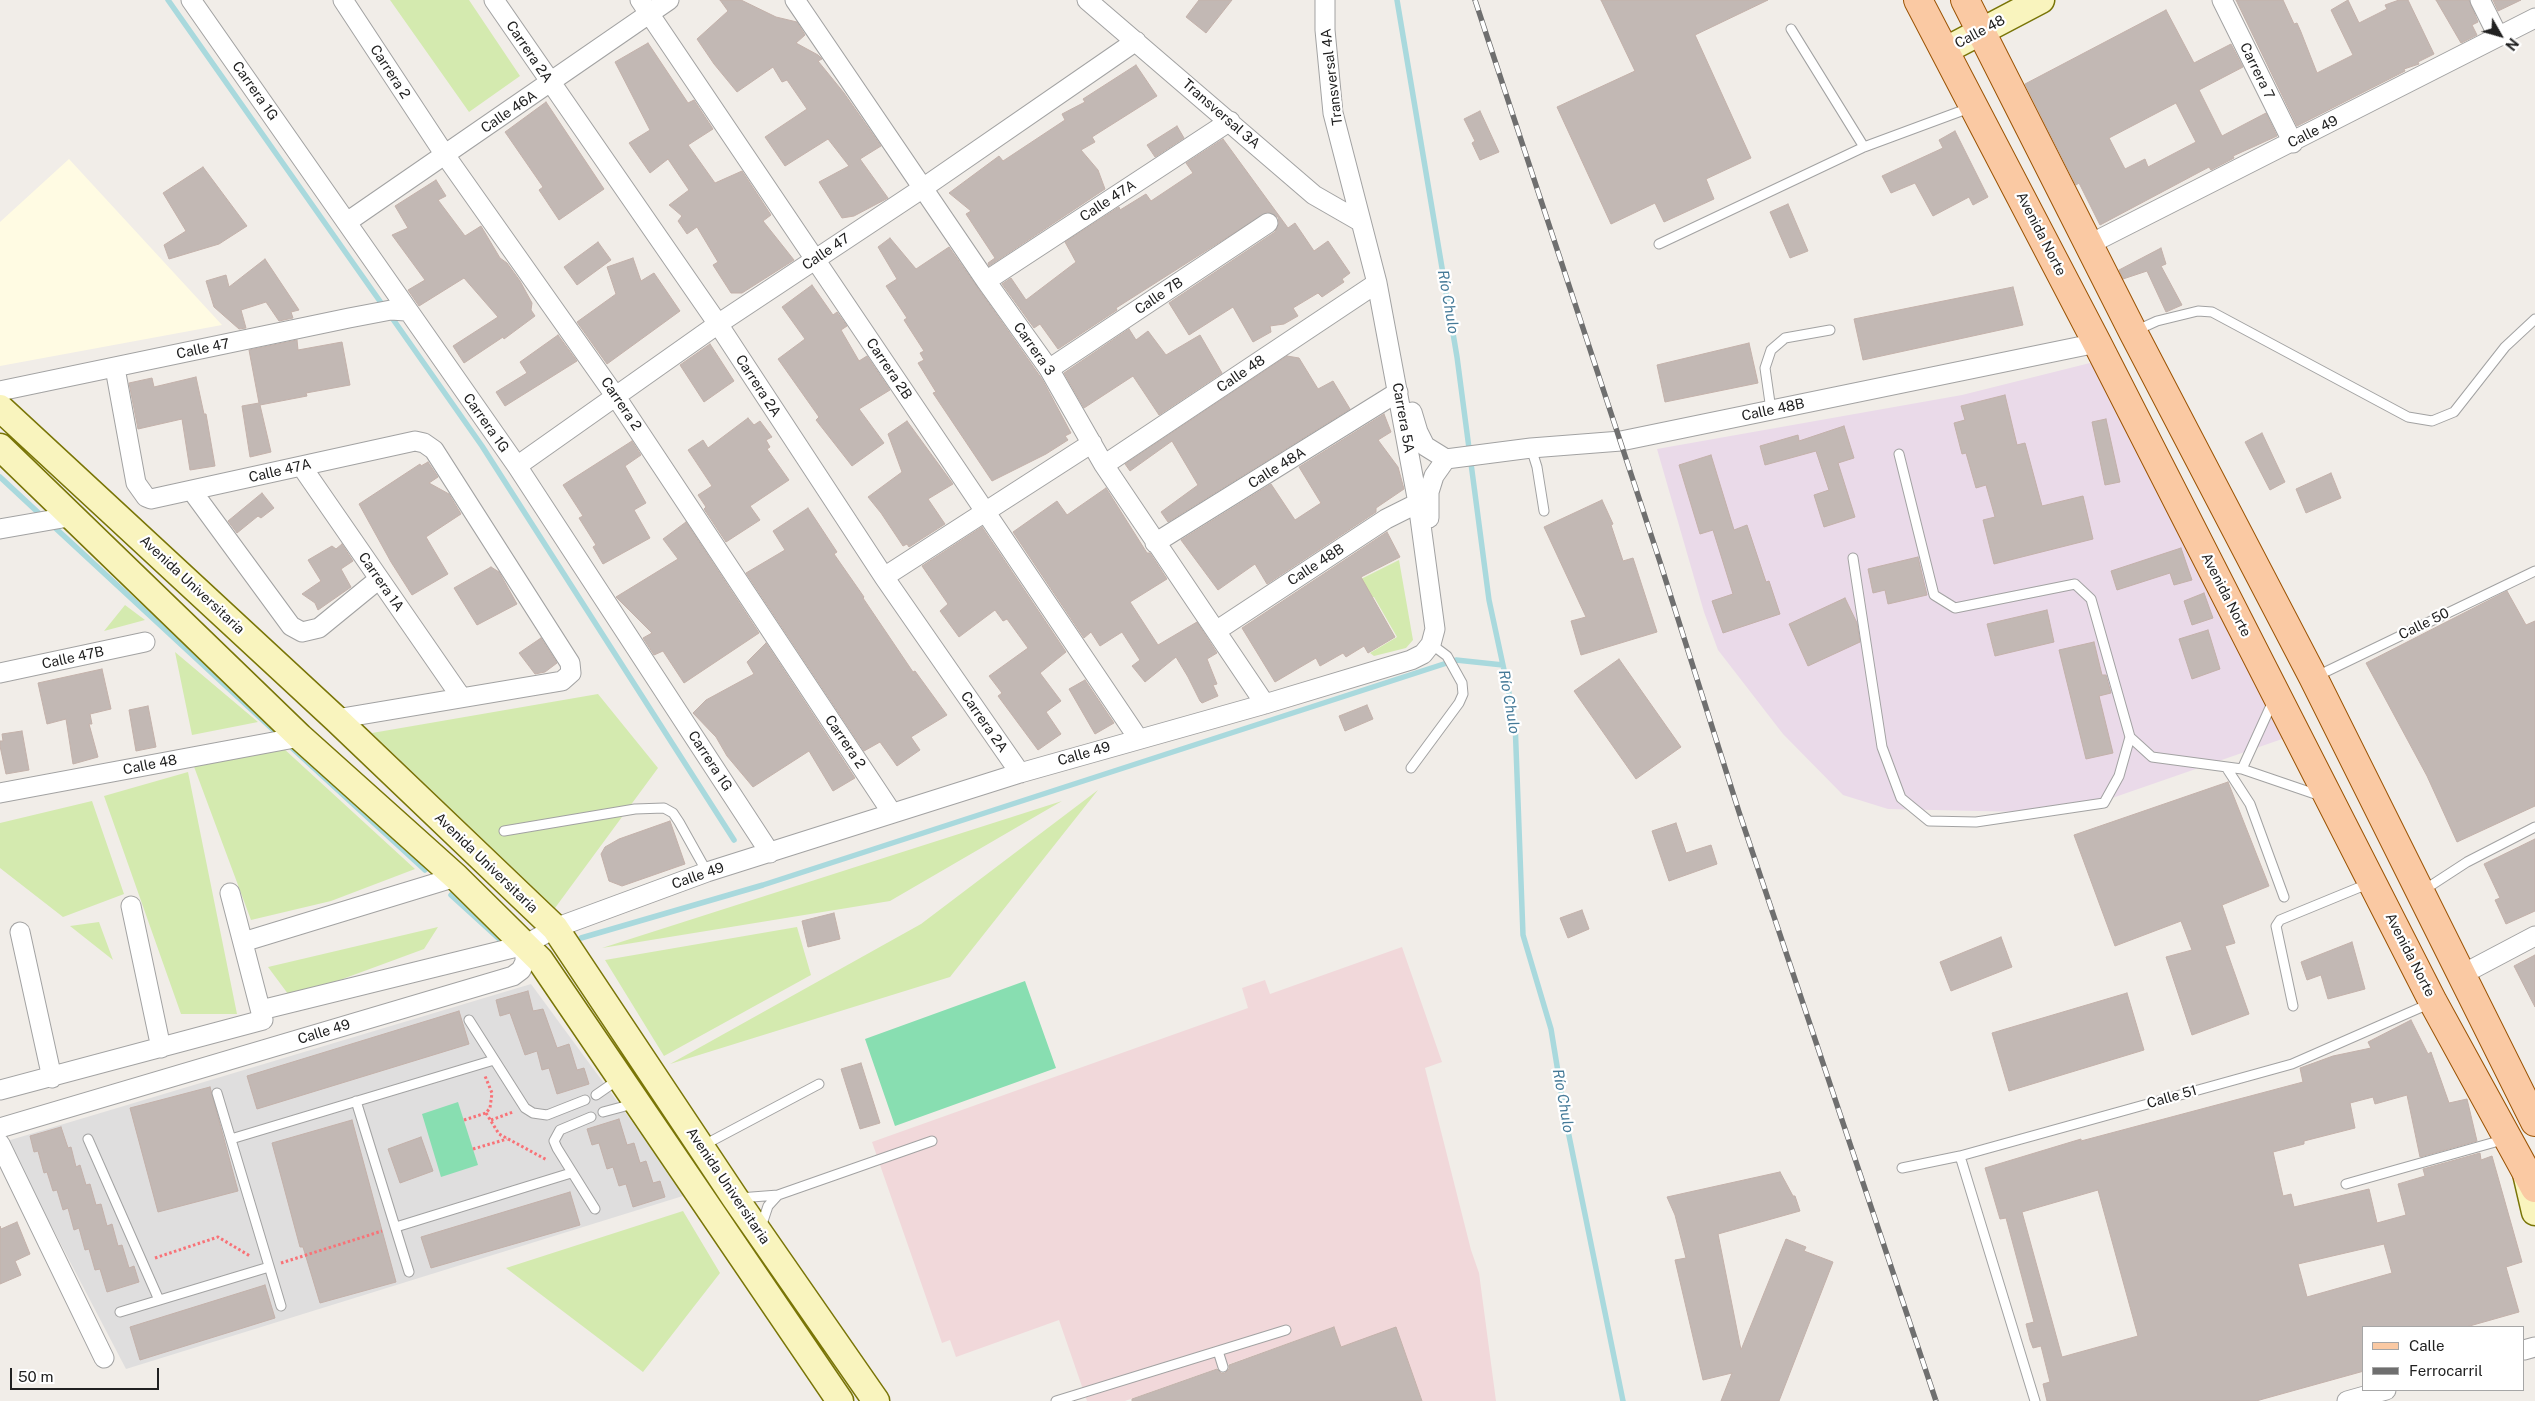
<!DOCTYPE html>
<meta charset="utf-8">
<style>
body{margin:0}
#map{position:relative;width:2535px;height:1401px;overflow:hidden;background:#f1ede8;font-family:"Public Sans",sans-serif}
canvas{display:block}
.legend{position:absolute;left:2362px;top:1326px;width:162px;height:65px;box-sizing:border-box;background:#fff;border:1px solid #a6a6a6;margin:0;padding:6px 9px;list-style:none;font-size:15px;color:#212121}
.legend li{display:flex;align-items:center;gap:10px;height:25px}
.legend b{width:25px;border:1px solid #a6a6a6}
.north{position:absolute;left:2475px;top:10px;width:50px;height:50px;-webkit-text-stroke:4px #fff;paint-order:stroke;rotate:128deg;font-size:14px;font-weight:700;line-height:20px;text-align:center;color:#212121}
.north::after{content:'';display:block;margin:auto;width:18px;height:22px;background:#212121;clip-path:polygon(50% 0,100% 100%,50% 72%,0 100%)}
.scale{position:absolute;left:10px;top:1368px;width:149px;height:22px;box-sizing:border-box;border:2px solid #212121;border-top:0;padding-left:6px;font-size:15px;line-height:18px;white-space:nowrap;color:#212121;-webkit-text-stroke:4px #fff;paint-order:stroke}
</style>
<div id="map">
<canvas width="2535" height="1401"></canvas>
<ul class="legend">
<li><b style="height:6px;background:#fac9a3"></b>Calle</li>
<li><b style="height:6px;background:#6f6f6f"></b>Ferrocarril</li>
</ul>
<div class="north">N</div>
<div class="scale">50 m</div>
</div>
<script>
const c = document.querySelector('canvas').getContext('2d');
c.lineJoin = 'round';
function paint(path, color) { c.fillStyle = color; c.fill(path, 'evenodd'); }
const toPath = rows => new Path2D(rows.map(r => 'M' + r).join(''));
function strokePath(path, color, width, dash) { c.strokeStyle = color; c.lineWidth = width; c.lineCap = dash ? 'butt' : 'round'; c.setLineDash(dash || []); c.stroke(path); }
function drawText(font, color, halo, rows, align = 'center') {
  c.font = font + ' "Public Sans",sans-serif'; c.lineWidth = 4.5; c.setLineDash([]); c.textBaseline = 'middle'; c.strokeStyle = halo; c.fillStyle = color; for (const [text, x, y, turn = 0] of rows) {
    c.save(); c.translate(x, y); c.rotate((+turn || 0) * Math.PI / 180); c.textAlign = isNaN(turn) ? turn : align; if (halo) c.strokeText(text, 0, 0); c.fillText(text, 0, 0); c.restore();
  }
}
paint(toPath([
 [531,984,686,1195,126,1369,7,1141]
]), '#dfdede');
paint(toPath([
 [1402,947,1442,1062,1425,1068,1471,1250,1479,1273,1496,1401,1422,1401,1396,1328,1341,1347,1334,1327,1125,1401,1087,1401,1059,1320,956,1357,950,1340,942,1343,872,1142,1248,1008,1242,988,1265,980,1270,994]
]), '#f1d8da');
paint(toPath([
 [2098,361,2285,738,2069,813,1888,809,1843,795,1783,734,1718,650,1704,612,1657,449,1962,395]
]), '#eadae9');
paint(toPath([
 [69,159,222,325,0,366,0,222]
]), '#fffbe3');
paint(toPath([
 [390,0,469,0,520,76,469,112],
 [1399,560,1413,640,1406,648,1374,656,1370,653,1397,637,1374,597,1361,603,1351,584],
 [125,605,145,620,104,631],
 [175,652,258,722,192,735],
 [598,694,658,768,555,908,372,733],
 [282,747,415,869,331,901,251,920,193,764],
 [188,772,237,1014,181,1014,104,796],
 [1098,790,950,977,670,1064,921,924],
 [92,801,124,894,63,917,0,868,0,823],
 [1062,801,890,901,602,948],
 [99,922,113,960,70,926],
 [438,927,424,949,291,998,268,967],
 [797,927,811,975,664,1056,605,960],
 [683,1211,720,1273,643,1372,506,1268]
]), '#d4eaaf');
paint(toPath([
 [1025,981,1056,1068,895,1126,865,1039],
 [458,1102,478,1165,441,1177,422,1114]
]), '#88deb1');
strokePath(toPath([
 [168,0,384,307],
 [1397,0,1457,357,1489,600,1515,721,1523,935,1551,1029,1566,1121,1623,1401],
 [390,315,482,446,734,840],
 [0,477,44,518],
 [51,524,281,737],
 [291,747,425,870],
 [451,895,507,946],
 [581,938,763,885,1456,660,1503,665]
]), '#a9d9dd', 5.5);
const building = toPath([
 [720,0,741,0,776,17,797,22,805,35,796,43,818,55,822,59,818,61,844,93,881,146,860,159,888,198,854,216,842,218,819,182,849,166,828,139,785,166,765,137,807,109,787,80,782,82,773,67,737,92,714,64,697,39,728,11,720,0],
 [1199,0,1232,0,1206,33,1186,17,1199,0],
 [1601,0,1768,0,1695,35,1751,158,1706,179,1714,199,1664,222,1655,203,1611,224,1557,107,1635,71,1601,0],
 [2236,0,2283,0,2294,24,2297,23,2301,32,2317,73,2353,55,2331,10,2348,0,2359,23,2387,9,2385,5,2399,0,2408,0,2434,54,2418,62,2419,64,2404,69,2405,71,2297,126,2236,0],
 [2436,0,2469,0,2478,22,2472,25,2477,35,2461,43,2436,0],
 [2493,0,2521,0,2498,11,2493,0],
 [2166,10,2194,63,2231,44,2243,67,2199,90,2222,136,2266,113,2277,136,2233,156,2234,158,2211,170,2209,167,2100,225,2079,183,2076,185,2025,84,2166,10],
 [2176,103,2196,142,2148,167,2145,159,2125,169,2109,138,2176,103],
 [648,43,688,103,694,100,713,129,688,145,715,183,742,171,771,215,763,221,794,260,742,293,731,293,713,265,718,262,697,227,687,234,678,221,682,216,669,205,689,190,668,159,650,173,629,143,650,130,615,62,648,43],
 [1136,65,1157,96,1092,137,1095,142,1081,150,1098,170,1105,189,989,266,988,263,995,258,966,214,971,211,949,193,999,156,1003,161,1065,120,1062,114,1085,102,1083,99,1136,65],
 [546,102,604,189,559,220,539,190,543,187,505,132,546,102],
 [1480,111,1499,152,1480,160,1472,143,1475,141,1464,119,1480,111],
 [1177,126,1184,138,1155,157,1147,145,1177,126],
 [1955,131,1988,197,1973,205,1969,197,1933,216,1915,183,1891,193,1882,176,1943,148,1939,140,1955,131],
 [1223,139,1288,228,1295,223,1314,251,1328,241,1350,273,1342,279,1344,282,1322,297,1318,293,1293,308,1298,316,1284,324,1270,326,1271,332,1253,342,1233,307,1189,335,1169,303,1275,232,1279,223,1278,217,1267,212,1116,308,1117,310,1058,349,1040,324,1034,328,1002,284,1011,278,1026,300,1076,262,1065,242,1119,207,1120,210,1146,194,1151,201,1193,173,1186,163,1223,139],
 [203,167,247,226,219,244,169,259,164,245,186,231,163,193,203,167],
 [436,180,446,196,438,200,465,236,481,226,500,258,507,263,520,281,532,303,531,310,535,316,504,339,503,337,464,363,453,346,498,317,464,278,419,306,408,290,425,280,392,235,408,228,395,206,436,180],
 [1788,204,1808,251,1790,258,1770,212,1788,204],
 [890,238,916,269,949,247,1042,379,1071,433,1065,436,1068,440,1046,454,992,481,933,393,936,392,918,363,924,360,920,353,924,351,904,320,907,318,886,286,897,279,878,247,890,238],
 [598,242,611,260,577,285,564,267,598,242],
 [2161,248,2166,264,2161,266,2182,305,2166,312,2147,271,2123,279,2119,270,2161,248],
 [633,258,641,281,654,273,680,311,607,364,577,322,616,294,607,267,633,258],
 [265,259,299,310,291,312,293,318,279,321,266,302,241,310,246,328,239,329,214,307,206,281,226,275,229,287,265,259],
 [812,285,833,315,837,312,847,326,841,330,859,361,867,356,890,390,859,409,884,443,852,466,816,420,819,417,778,359,805,339,782,307,812,285],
 [2013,287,2023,325,1863,360,1854,319,2013,287],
 [1129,329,1136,340,1148,331,1166,355,1200,335,1222,373,1159,415,1133,376,1084,408,1064,373,1129,329],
 [558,335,577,361,505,406,496,392,527,373,520,362,558,335],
 [297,340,298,350,342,342,350,385,306,393,307,396,260,405,271,452,250,457,242,406,259,403,249,350,297,340],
 [1749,343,1758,383,1665,402,1657,365,1749,343],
 [710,344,734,381,704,402,680,365,710,344],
 [1287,356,1299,358,1318,389,1333,381,1350,409,1168,522,1161,512,1198,485,1172,441,1130,471,1125,464,1287,356],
 [196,377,204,414,206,414,215,466,190,470,182,419,138,429,129,383,152,378,154,387,196,377],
 [2005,395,2017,445,2025,443,2042,506,2083,496,2093,539,1994,564,1983,520,1995,517,1986,485,1976,488,1966,453,1962,454,1954,423,1965,420,1961,406,2005,395],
 [1384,414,1391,432,1378,440,1398,467,1404,489,1376,508,1376,512,1267,584,1255,564,1218,590,1181,540,1271,484,1295,520,1321,503,1299,467,1384,414],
 [748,418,754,425,760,421,772,437,766,440,770,447,767,449,789,480,750,506,760,520,726,542,704,509,706,507,698,495,712,486,688,450,703,440,708,448,748,418],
 [2106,419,2120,482,2105,485,2092,422,2106,419],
 [907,421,953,484,928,499,945,524,909,547,907,544,903,546,881,513,868,497,902,472,888,434,907,421],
 [1844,426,1854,458,1838,463,1855,517,1824,527,1814,495,1829,490,1816,451,1765,465,1760,446,1798,435,1799,441,1844,426],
 [2262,433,2285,482,2270,490,2245,442,2262,433],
 [632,441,641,455,625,466,646,503,634,510,650,538,603,564,593,547,596,545,579,518,583,516,563,485,632,441],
 [1711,455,1734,530,1747,525,1766,582,1769,581,1780,614,1723,633,1712,601,1733,594,1713,530,1700,534,1679,465,1711,455],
 [428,462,438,477,429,483,449,494,461,514,426,537,448,574,412,595,391,562,359,504,420,464,421,466,428,462],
 [2331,473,2341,498,2306,513,2296,489,2331,473],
 [1106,488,1147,553,1150,553,1167,579,1130,602,1158,645,1197,622,1217,653,1207,659,1217,684,1213,685,1218,696,1202,703,1200,701,1188,677,1176,657,1145,682,1132,666,1140,660,1122,632,1100,646,1091,632,1084,638,1013,532,1057,501,1067,515,1106,488],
 [262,493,274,508,261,518,258,516,237,533,228,521,262,493],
 [1602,500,1613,524,1611,525,1623,561,1633,558,1657,632,1581,655,1571,621,1586,617,1544,527,1602,500],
 [808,508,837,552,834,554,864,597,863,598,913,672,915,671,947,715,911,737,920,750,897,766,880,742,864,751,746,573,785,550,773,531,808,508],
 [686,522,759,633,684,683,663,651,654,655,643,638,652,633,616,597,678,559,663,539,686,522],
 [982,527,1066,652,1040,673,1061,701,1046,712,1061,734,1038,750,998,696,1002,693,989,676,1028,648,1007,619,1003,621,995,610,959,637,940,611,948,604,922,566,982,527],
 [1387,532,1400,557,1361,577,1395,637,1368,653,1364,646,1346,657,1343,653,1320,666,1316,658,1275,682,1242,628,1387,532],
 [342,544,353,561,341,569,351,587,318,610,315,603,302,594,321,581,308,560,332,546,336,549,342,544],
 [2181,548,2192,580,2174,585,2170,573,2117,590,2111,571,2181,548],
 [1918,557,1927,595,1888,604,1885,590,1873,593,1868,569,1918,557],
 [491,567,499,572,517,604,477,625,454,588,491,567],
 [2507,591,2526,625,2535,621,2535,806,2457,842,2427,776,2366,663,2507,591],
 [2204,593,2213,618,2192,625,2184,601,2204,593],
 [1845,598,1857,623,1860,642,1808,666,1789,624,1845,598],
 [2047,610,2054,642,1995,656,1987,624,2047,610],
 [2208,630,2220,669,2192,679,2179,639,2208,630],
 [541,638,557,663,545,672,535,674,519,653,541,638],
 [2094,642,2102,675,2106,675,2111,693,2099,696,2113,753,2086,759,2059,650,2094,642],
 [766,643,855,778,833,791,809,751,753,787,727,756,716,737,693,713,706,700,754,674,747,662,766,643],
 [1619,659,1681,747,1636,779,1574,691,1619,659],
 [102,669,111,709,90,714,92,724,89,724,98,757,73,764,66,719,47,724,38,683,102,669],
 [1085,680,1114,723,1095,734,1069,689,1085,680],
 [1367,705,1373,719,1345,731,1339,716,1367,705],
 [148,706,156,747,136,751,129,710,148,706],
 [22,731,29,770,6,774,0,746,0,741,3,741,2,734,22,731],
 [2228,782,2269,886,2222,905,2235,943,2225,946,2249,1014,2192,1035,2166,957,2192,950,2181,921,2115,946,2074,835,2228,782],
 [670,821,685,864,622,886,609,881,601,854,605,847,619,839,670,821],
 [1676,823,1686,853,1711,845,1717,864,1669,881,1652,831,1676,823],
 [2535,839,2535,911,2506,924,2495,900,2500,898,2484,864,2535,839],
 [1582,910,1589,929,1568,938,1560,918,1582,910],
 [834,913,840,939,808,947,802,921,834,913],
 [2001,937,2012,967,1951,991,1940,962,2001,937],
 [2352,942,2365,989,2328,999,2321,975,2307,980,2301,962,2352,942],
 [2535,955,2535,1007,2514,966,2535,955],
 [528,991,533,1011,543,1009,557,1048,569,1044,577,1070,584,1068,589,1084,557,1094,549,1068,542,1070,537,1051,525,1055,510,1013,500,1016,496,1000,528,991],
 [2127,993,2144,1050,2009,1091,1992,1033,2127,993],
 [459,1011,469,1044,257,1109,247,1076,459,1011],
 [2411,1020,2428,1054,2431,1052,2449,1103,2467,1099,2477,1141,2420,1157,2407,1095,2375,1104,2373,1097,2350,1103,2355,1128,2304,1141,2304,1144,2273,1152,2283,1196,2291,1194,2294,1207,2369,1189,2377,1223,2406,1215,2398,1184,2425,1176,2423,1169,2480,1153,2481,1160,2492,1156,2522,1262,2506,1267,2519,1312,2466,1327,2364,1327,2364,1371,2256,1401,2047,1401,2043,1384,2050,1382,2041,1346,2033,1348,2030,1340,2026,1324,2034,1322,2006,1218,2000,1219,1985,1168,2081,1139,2081,1141,2303,1082,2300,1068,2333,1056,2371,1048,2368,1042,2411,1020],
 [2098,1190,2138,1336,2062,1357,2022,1212,2098,1190],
 [2384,1244,2392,1273,2307,1297,2298,1264,2384,1244],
 [861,1063,880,1123,860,1129,841,1069,861,1063],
 [210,1087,238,1191,158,1212,130,1108,210,1087],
 [619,1119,627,1145,634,1143,640,1163,646,1161,653,1183,660,1181,665,1197,633,1207,626,1184,619,1186,613,1167,607,1169,599,1143,592,1145,587,1129,619,1119],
 [352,1120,396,1282,320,1303,303,1247,300,1247,272,1143,352,1120],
 [61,1127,68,1148,71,1147,76,1167,80,1165,86,1185,90,1184,96,1205,101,1204,107,1226,112,1224,118,1246,122,1245,129,1268,134,1266,139,1282,107,1292,100,1269,95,1270,89,1249,85,1250,79,1228,74,1230,68,1208,63,1210,57,1190,53,1191,47,1172,44,1173,38,1151,34,1152,30,1136,61,1127],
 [421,1137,433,1171,400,1183,388,1149,421,1137],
 [1780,1172,1793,1196,1795,1196,1800,1211,1718,1234,1741,1350,1786,1239,1806,1247,1804,1251,1833,1262,1779,1401,1721,1401,1732,1373,1703,1380,1675,1260,1686,1258,1675,1215,1667,1197,1780,1172],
 [570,1192,580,1225,431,1268,421,1237,570,1192],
 [17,1222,30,1254,15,1261,21,1275,0,1284,0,1226,1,1229,17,1222],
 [265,1285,275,1318,140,1360,130,1327,265,1285],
 [1334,1327,1341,1347,1396,1327,1422,1401,1132,1401,1132,1399,1217,1369,1221,1373,1225,1373,1229,1369,1229,1365,1334,1327]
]);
paint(building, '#c2b8b4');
strokePath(building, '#c3b1aa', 1);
const lane = toPath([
 [1791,29,1864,147,1972,107],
 [1659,244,1864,147],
 [2135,331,2157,321,2198,311,2212,312,2408,417,2432,421,2454,412,2505,347,2535,319],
 [1771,410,1765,368,1771,350,1785,338,1830,330],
 [1531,448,1537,467,1544,511],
 [1899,454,1934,595,1955,608,2075,584,2091,599,2130,737,2152,757,2242,769,2321,796],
 [1853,558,1882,747,1901,798,1929,821,1976,822,2104,803,2119,776,2130,737],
 [2317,676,2535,571],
 [2226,767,2250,804,2284,897],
 [1411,768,1459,703,1463,694,1462,683,1447,656,1431,644],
 [2242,769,2273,701],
 [504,831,635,809,664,808,673,813,679,822,707,872],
 [2424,890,2467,862,2535,827],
 [2293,1006,2276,926,2280,920,2370,883],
 [469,1020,525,1108,533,1113,547,1115,585,1100],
 [217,1093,281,1306],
 [596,1095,619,1079],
 [356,1101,409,1272],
 [603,1112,633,1104],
 [591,1117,560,1130,554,1141,557,1148,595,1209],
 [88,1139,159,1300],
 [231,1139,494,1060],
 [704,1145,819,1084],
 [1960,1156,2035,1401],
 [1902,1168,1960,1156,2292,1064,2431,1003],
 [2346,1184,2506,1139],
 [739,1198,778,1195,932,1141],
 [396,1227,571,1173],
 [761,1227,768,1206,778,1195],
 [120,1312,269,1267],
 [1218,1351,1223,1367],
 [1056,1401,1286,1330]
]);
const street = toPath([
 [191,0,517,466,770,853],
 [343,0,445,155,616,397,892,813],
 [494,0,718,324,884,577,1020,773],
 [640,0,1138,738],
 [795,0,986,281,1049,369,1104,465,1265,704],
 [1087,0,1314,195,1361,222],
 [2222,0,2293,143],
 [2480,0,2498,36],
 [347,222,669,0],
 [2090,244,2535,18],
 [986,281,1230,121],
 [115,368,136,483,146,497,151,499,415,441,424,443,434,450,570,663,571,673,562,681,336,719],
 [1049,369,1268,223],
 [0,391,349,318,391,310,406,311],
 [1412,412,1418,432,1425,446,1446,459,1531,448,1621,441,2097,343],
 [1104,465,1377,283],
 [517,466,718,324,923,188,1136,41],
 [302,467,461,697],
 [192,491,291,626,302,632,319,628,379,579],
 [1429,518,1429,492,1434,476,1446,459],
 [0,529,74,516],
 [1155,543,1398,392],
 [884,577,1092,443],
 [1216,631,1386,519,1418,503],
 [0,673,145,642],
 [0,793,300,737],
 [131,906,161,1048],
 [20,932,52,1078],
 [243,942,456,877],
 [2463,974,2535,936],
 [261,1010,525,945,555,928,707,872,1020,773,1265,704,1411,660,1423,654,1431,644,1435,629,1418,503,1377,283,1333,113,1325,30,1325,0],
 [0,1090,263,1020,230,893],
 [0,1128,513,976,521,970,525,962,525,945],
 [0,1144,104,1358],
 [2524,1350,2535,1347],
 [2347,1401,2386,1390]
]);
const secondary = toPath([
 [1946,50,2041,0],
 [0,408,336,719,555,928,735,1198,876,1401],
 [0,447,300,737,456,877,540,960,840,1401],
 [2525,1169,2535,1212]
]);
const primary = toPath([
 [1918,0,2097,343,2433,1002,2535,1188],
 [1965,0,2133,332,2313,677,2535,1122]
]);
strokePath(lane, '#a2a2a2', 11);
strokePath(street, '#a2a2a2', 21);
strokePath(secondary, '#797507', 29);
strokePath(primary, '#9b5303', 30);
strokePath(toPath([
 [486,1113,499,1134,547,1160],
 [464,1120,486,1113,490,1108,492,1093,485,1076],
 [491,1120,513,1112],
 [473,1149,507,1139],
 [155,1258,218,1237,250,1256],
 [281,1263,382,1231]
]), '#f87277', 3, [2.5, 2.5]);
strokePath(lane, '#fff', 9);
strokePath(street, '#fff', 19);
strokePath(secondary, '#f9f4be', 26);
strokePath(primary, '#fac9a3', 28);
const rail = toPath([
 [1475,0,1660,562,1739,812,1936,1401]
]);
strokePath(rail, '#6f6f6f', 5.5);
strokePath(rail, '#fff', 4, [11]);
drawText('14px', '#212121', '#fff', [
 ["Calle 48",1980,32,-28],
 ["Carrera 2A",529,52,56],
 ["Carrera 7",2257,71,64],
 ["Carrera 2",390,72,57],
 ["Transversal 4A",1332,77,-97],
 ["Carrera 1G",255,91,55],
 ["Calle 46A",509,112,-34],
 ["Transversal 3A",1221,114,41],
 ["Calle 49",2313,132,-27],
 ["Calle 47A",1108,201,-33],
 ["Avenida Norte",2041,234,63],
 ["Calle 47",826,252,-34],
 ["Calle 7B",1159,296,-34],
 ["Calle 47",203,349,-12],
 ["Carrera 3",1034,349,55],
 ["Carrera 2B",889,369,56],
 ["Calle 48",1241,374,-34],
 ["Carrera 2A",758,386,57],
 ["Carrera 2",621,404,56],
 ["Calle 48B",1773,410,-12],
 ["Carrera 5A",1403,418,80],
 ["Carrera 1G",486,423,55],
 ["Calle 48A",1277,468,-32],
 ["Calle 47A",280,471,-13],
 ["Calle 48B",1316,565,-33],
 ["Carrera 1A",381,582,55],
 ["Avenida Universitaria",192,585,43],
 ["Avenida Norte",2226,595,63],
 ["Calle 50",2424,624,-26],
 ["Calle 47B",73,658,-12],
 ["Carrera 2A",984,722,55],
 ["Carrera 2",845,742,56],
 ["Calle 49",1084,754,-16],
 ["Carrera 1G",710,761,57],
 ["Calle 48",150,765,-11],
 ["Avenida Universitaria",486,863,44],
 ["Calle 49",698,876,-19],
 ["Avenida Norte",2410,955,63],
 ["Calle 49",324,1032,-17],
 ["Calle 51",2172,1097,-16],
 ["Avenida Universitaria",728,1186,56]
]);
drawText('italic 15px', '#457a98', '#fff', [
 ["Río Chulo",1448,302,80],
 ["Río Chulo",1509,702,80],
 ["Río Chulo",1563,1101,80]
]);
</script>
